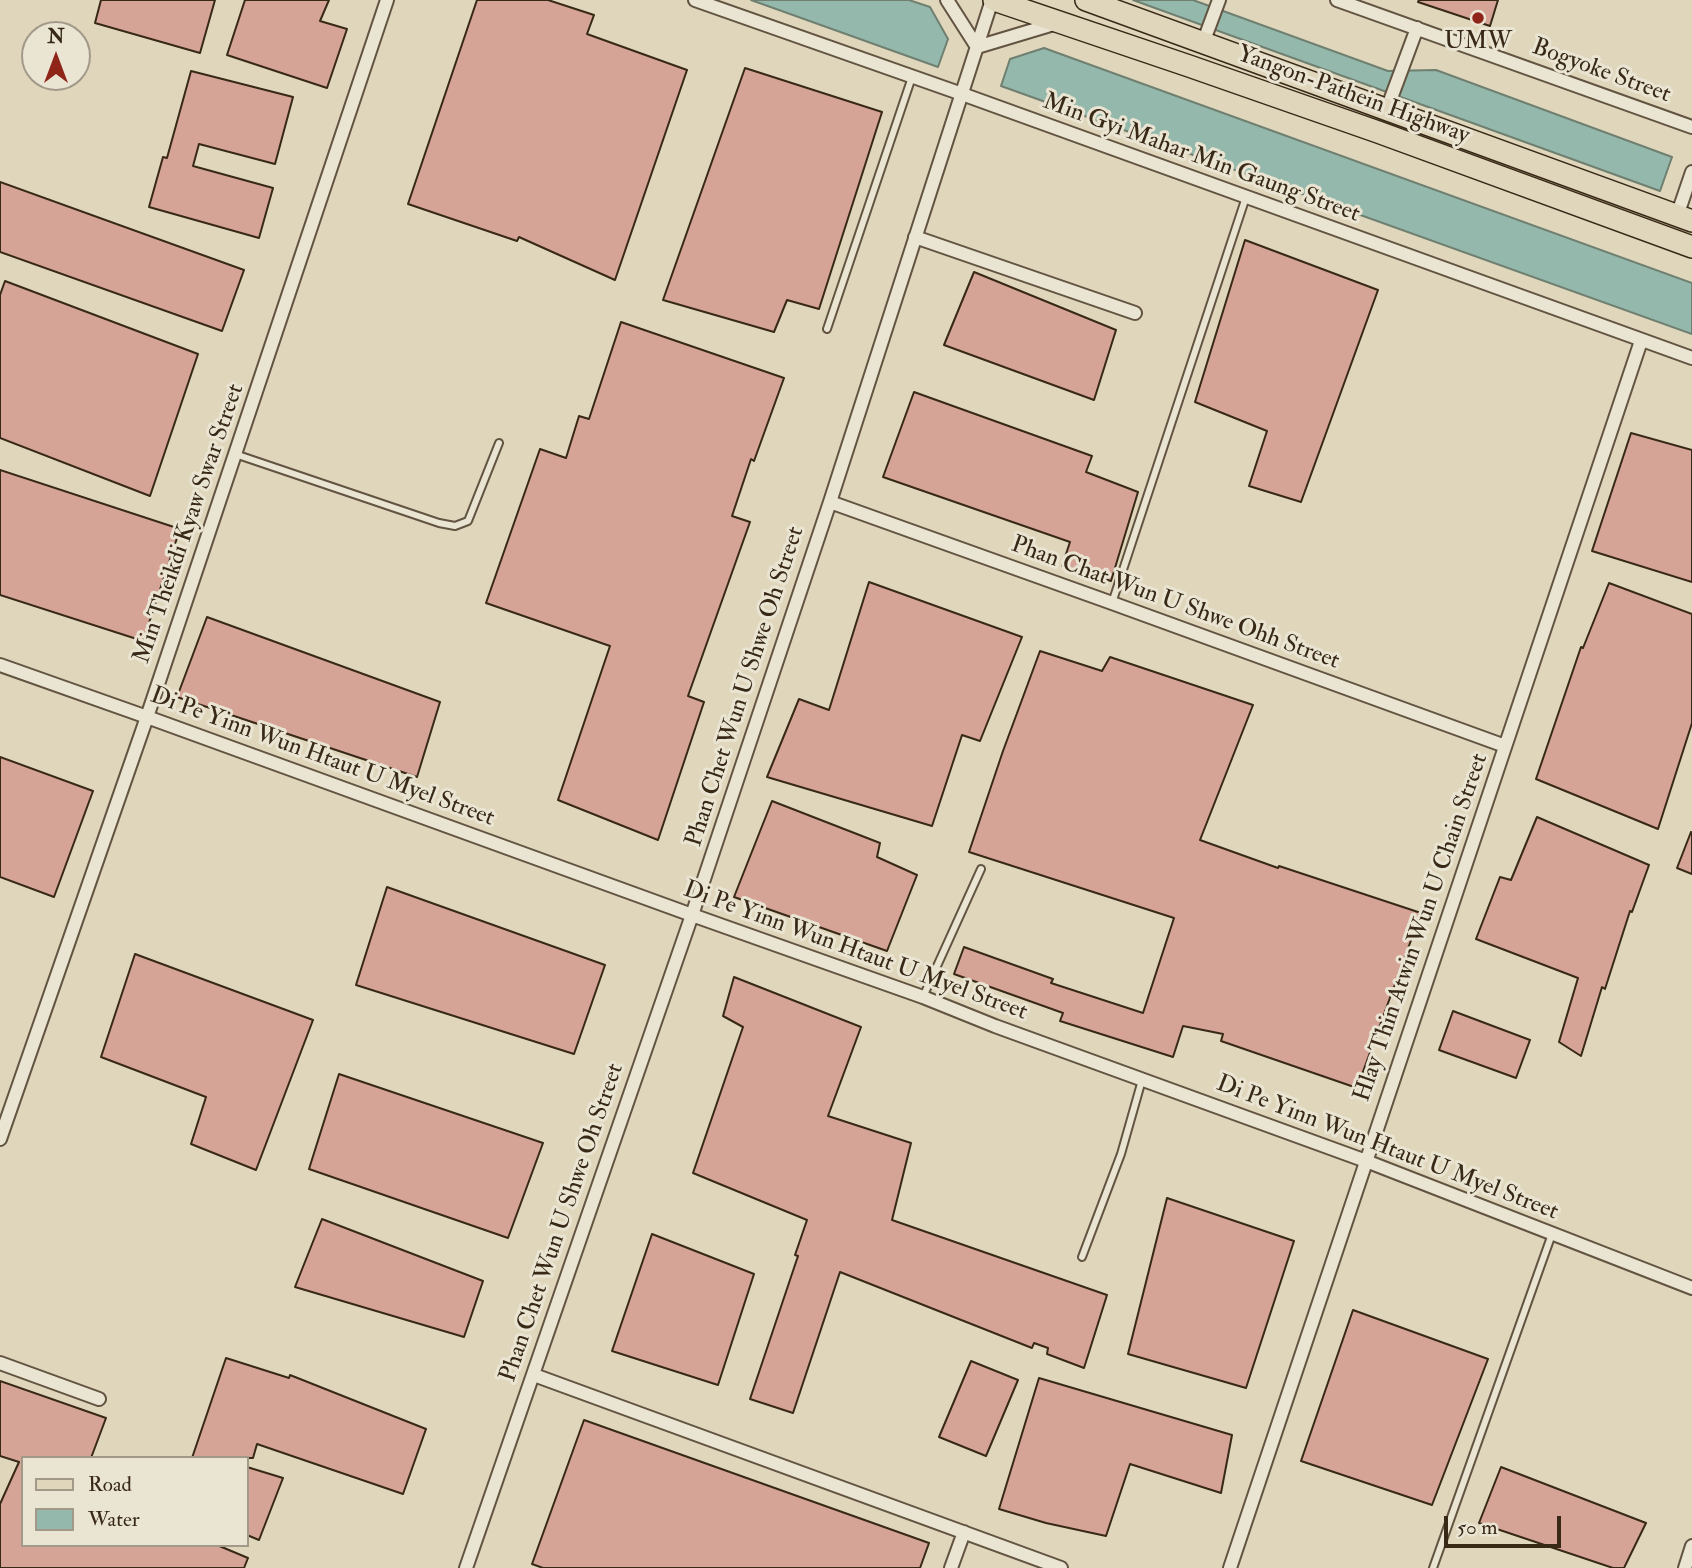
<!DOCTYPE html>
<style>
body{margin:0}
#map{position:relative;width:1692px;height:1568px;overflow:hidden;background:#dfd6bc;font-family:"IM FELL Double Pica",serif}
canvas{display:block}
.legend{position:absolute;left:21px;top:1456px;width:228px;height:91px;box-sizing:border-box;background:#eae4d3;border:2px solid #a39988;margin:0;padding:9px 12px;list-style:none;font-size:21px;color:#382917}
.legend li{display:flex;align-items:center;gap:14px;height:35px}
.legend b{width:35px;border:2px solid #a39988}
.north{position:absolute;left:21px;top:21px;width:70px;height:70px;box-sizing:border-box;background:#eae4d3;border:2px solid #a39988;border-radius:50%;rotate:0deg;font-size:19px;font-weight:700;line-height:28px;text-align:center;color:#382917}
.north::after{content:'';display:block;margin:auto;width:24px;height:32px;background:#8f2418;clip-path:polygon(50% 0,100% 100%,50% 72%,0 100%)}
.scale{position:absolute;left:1444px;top:1516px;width:117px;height:32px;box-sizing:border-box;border:4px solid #382917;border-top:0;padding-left:9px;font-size:21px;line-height:24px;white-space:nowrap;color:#382917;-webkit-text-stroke:5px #eae4d3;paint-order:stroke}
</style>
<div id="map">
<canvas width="1692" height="1568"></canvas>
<ul class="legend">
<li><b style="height:9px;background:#dfd6bc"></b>Road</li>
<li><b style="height:19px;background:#94b9ac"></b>Water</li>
</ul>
<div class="north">N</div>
<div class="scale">50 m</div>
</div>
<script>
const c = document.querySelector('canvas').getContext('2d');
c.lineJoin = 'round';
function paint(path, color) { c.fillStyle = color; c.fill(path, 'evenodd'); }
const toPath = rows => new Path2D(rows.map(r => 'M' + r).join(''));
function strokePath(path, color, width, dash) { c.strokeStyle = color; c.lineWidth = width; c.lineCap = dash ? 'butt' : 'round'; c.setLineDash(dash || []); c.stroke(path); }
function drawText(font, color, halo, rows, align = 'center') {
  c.font = font + ' "IM FELL Double Pica",serif'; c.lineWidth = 6; c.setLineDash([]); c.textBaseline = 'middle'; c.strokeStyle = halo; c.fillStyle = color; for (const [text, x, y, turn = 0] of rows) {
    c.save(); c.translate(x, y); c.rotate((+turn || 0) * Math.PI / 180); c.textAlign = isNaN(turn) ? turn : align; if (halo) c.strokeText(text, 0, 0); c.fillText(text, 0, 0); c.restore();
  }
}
const water = toPath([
 [751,0,909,0,930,7,948,39,938,67,751,0],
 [1133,0,1193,0,1388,71,1436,70,1672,157,1660,191,1133,0],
 [1044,48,1692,283,1692,334,1001,86,1010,59,1044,48]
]);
paint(water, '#94b9ac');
strokePath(water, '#6f7f70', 2);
const building = toPath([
 [101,0,215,0,200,53,95,23,101,0],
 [245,0,329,0,320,21,347,29,327,88,227,55,245,0],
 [477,0,548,0,594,15,587,34,687,70,615,280,519,237,517,241,408,204,477,0],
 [1419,0,1498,0,1490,26,1418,2,1419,0],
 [745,68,882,112,819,309,787,300,774,332,663,300,745,68],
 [191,71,293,97,275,164,199,144,193,166,273,188,259,238,149,207,163,157,167,158,191,71],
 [0,182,244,270,222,331,0,252,0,182],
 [1245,240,1378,290,1301,502,1249,486,1267,431,1195,402,1245,240],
 [974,272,1116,330,1094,400,944,345,974,272],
 [5,281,198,354,150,496,0,438,0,295,5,281],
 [621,322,784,378,754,461,751,459,732,516,750,522,688,696,704,702,658,840,558,800,610,646,486,603,540,449,566,458,579,416,589,419,621,322],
 [914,392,1092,456,1086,472,1138,492,1111,581,1062,566,1070,542,883,477,914,392],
 [1631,433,1692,450,1692,582,1592,551,1631,433],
 [0,470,180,529,143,641,0,595,0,470],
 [869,582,1022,637,980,741,962,735,932,826,767,777,799,699,829,710,869,582],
 [1609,583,1692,614,1692,723,1658,829,1536,779,1581,647,1583,648,1609,583],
 [207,617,440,702,417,777,177,697,207,617],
 [1040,651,1102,671,1110,657,1253,705,1200,840,1278,868,1279,866,1421,913,1357,1088,1221,1041,1223,1034,1183,1026,1173,1057,1060,1021,1063,1013,954,974,964,947,1053,979,1051,983,1143,1013,1174,918,969,852,1003,751,1040,651],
 [0,757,93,791,54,897,0,877,0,757],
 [772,801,880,843,877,857,917,875,887,951,734,897,772,801],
 [1537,817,1649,865,1632,912,1630,911,1605,989,1602,987,1581,1056,1559,1042,1578,978,1476,939,1500,877,1511,880,1537,817],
 [1691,832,1692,833,1692,874,1677,868,1691,832],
 [387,887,605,965,574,1054,356,985,387,887],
 [135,954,313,1020,256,1170,191,1144,206,1097,101,1057,135,954],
 [734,977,861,1027,828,1116,911,1143,892,1220,1107,1295,1084,1368,1047,1354,1048,1348,1034,1343,1032,1348,840,1272,793,1413,750,1399,798,1256,795,1255,807,1220,693,1173,743,1027,723,1016,734,977],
 [1453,1011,1530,1040,1516,1078,1439,1050,1453,1011],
 [339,1074,543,1143,508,1238,309,1169,339,1074],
 [1167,1198,1294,1241,1246,1388,1128,1354,1167,1198],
 [322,1219,483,1281,464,1337,295,1287,322,1219],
 [652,1234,754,1274,718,1385,612,1351,652,1234],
 [1353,1310,1488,1359,1432,1505,1301,1461,1353,1310],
 [226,1358,289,1378,290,1375,426,1429,403,1494,257,1444,253,1458,192,1458,226,1358],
 [971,1361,1018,1380,986,1456,939,1437,971,1361],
 [1039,1378,1232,1435,1221,1493,1130,1464,1106,1536,1046,1523,999,1509,1039,1378],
 [0,1381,106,1418,91,1458,23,1458,23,1545,217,1545,248,1558,244,1568,0,1568,0,1504,19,1462,0,1456,0,1381],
 [584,1420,929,1543,920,1568,543,1568,532,1564,584,1420],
 [247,1467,283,1478,259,1540,247,1535,247,1467],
 [1501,1467,1646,1523,1624,1568,1613,1568,1479,1523,1501,1467]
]);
paint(building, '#d6a497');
strokePath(building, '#382917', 2);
const service = toPath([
 [827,329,912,77],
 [235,454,439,523,455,526,468,521,499,443],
 [1112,603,1246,197],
 [923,997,981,869],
 [1082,1257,1121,1154,1142,1080],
 [1433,1568,1552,1234]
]);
const minor = toPath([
 [695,0,962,94,1692,358],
 [947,0,977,47,1057,23],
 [1337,0,1692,127],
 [1203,43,1219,0],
 [1387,109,1417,28],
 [1677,216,1692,172],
 [915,237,1135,313],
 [830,502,1112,603,1505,746],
 [0,665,147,717,692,915,923,997,995,1026,1366,1161,1692,1288],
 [0,1139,147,717,387,0],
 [0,1363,99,1399],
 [534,1375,1061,1568],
 [466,1568,692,915,830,502,992,0],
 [951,1568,964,1532],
 [1230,1568,1641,341],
 [1685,1568,1692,1546]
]);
const primary = toPath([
 [994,0,1189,66,1378,132,1692,247],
 [1086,0,1692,221]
]);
strokePath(service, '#625440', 10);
strokePath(minor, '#625440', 16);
strokePath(primary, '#382917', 24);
strokePath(service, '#eae4d3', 6);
strokePath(minor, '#eae4d3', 12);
strokePath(primary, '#dfd6bc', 21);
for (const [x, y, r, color] of [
 [1478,18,7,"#8f2418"]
]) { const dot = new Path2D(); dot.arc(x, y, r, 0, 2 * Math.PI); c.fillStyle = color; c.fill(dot); strokePath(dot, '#eae4d3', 2.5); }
drawText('24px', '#382917', '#eae4d3', [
 ["UMW",1478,43]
]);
drawText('24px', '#382917', '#eae4d3', [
 ["Bogyoke Street",1601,72,20],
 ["Yangon-Pathein Highway",1353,96,20],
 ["Min Gyi Mahar Min Gaung Street",1201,159,20],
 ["Min Theikdi Kyaw Swar Street",190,524,-71],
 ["Phan Chat Wun U Shwe Ohh Street",1175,604,20],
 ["Phan Chet Wun U Shwe Oh Street",746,687,-72],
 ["Di Pe Yinn Wun Htaut U Myel Street",322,758,20],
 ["Hlay Thin Atwin Wun U Chain Street",1422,928,-71],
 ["Di Pe Yinn Wun Htaut U Myel Street",855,952,20],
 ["Di Pe Yinn Wun Htaut U Myel Street",1387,1149,21],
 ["Phan Chet Wun U Shwe Oh Street",563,1223,-71]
]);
</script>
